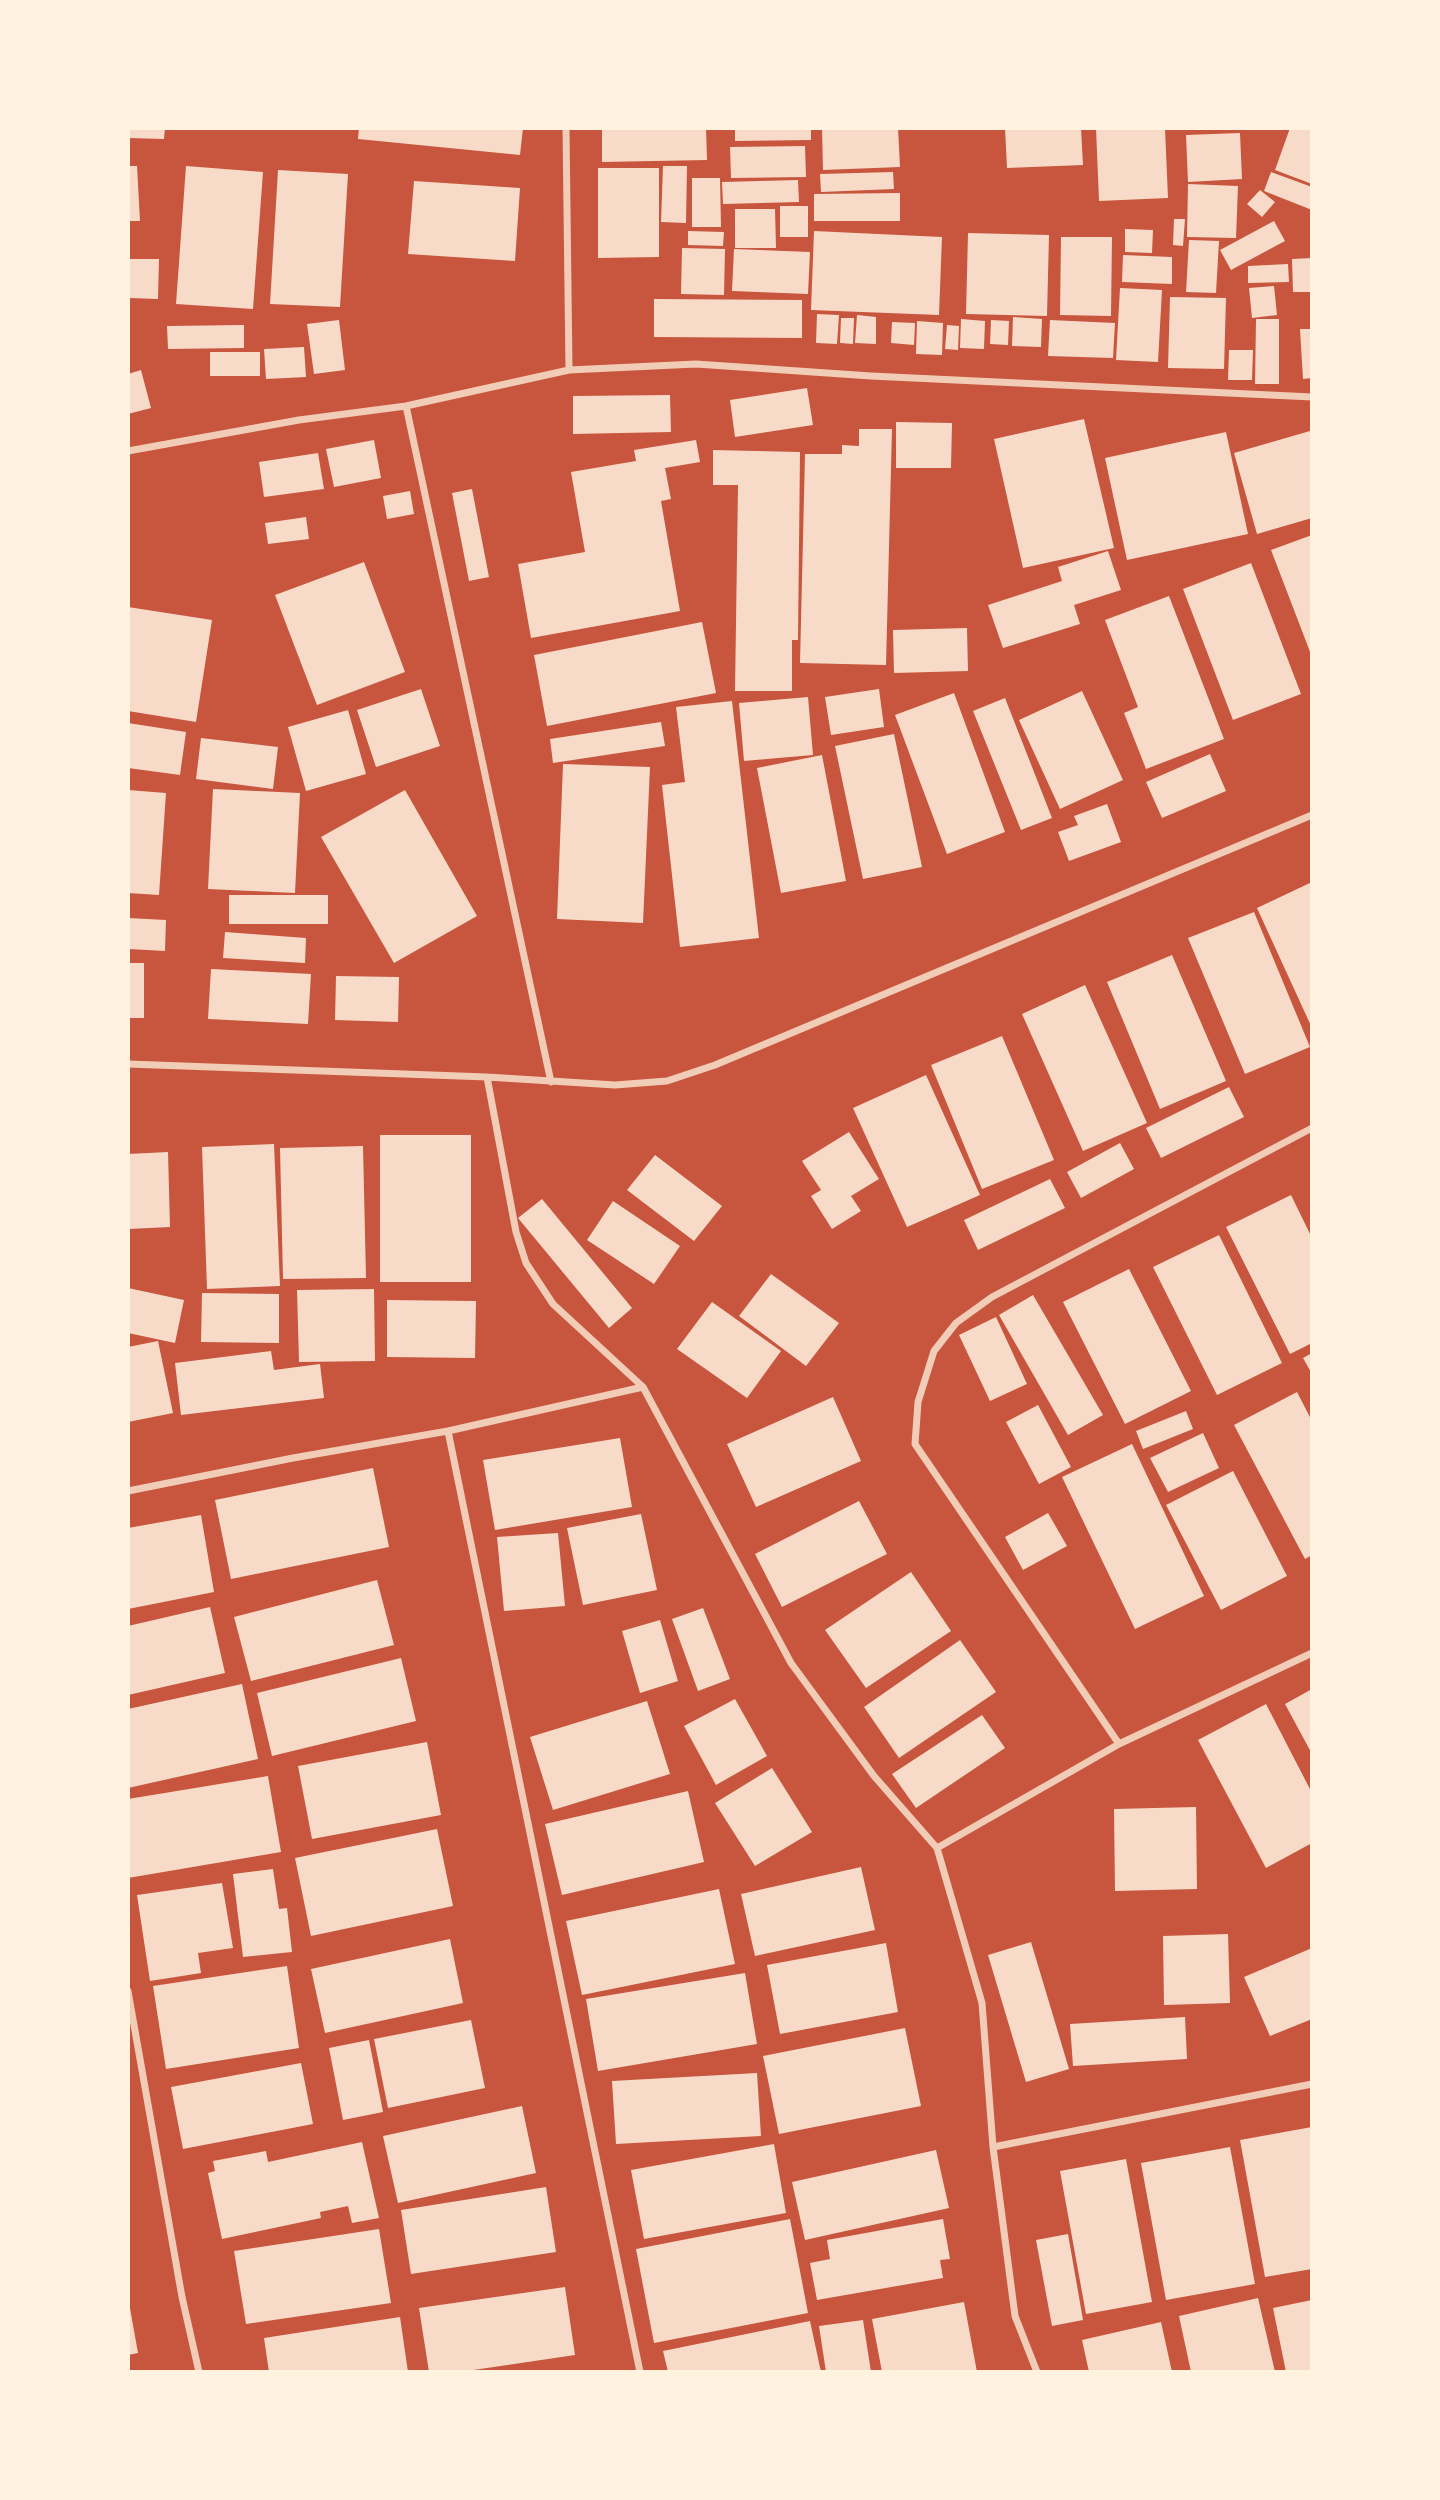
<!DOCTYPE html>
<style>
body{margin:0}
#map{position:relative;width:1440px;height:2500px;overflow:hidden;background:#c8553d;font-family:"Roboto Condensed",sans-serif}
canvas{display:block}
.frame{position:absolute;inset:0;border:130px solid #fff3e0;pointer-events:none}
</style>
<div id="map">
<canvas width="1440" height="2500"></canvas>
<div class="frame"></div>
</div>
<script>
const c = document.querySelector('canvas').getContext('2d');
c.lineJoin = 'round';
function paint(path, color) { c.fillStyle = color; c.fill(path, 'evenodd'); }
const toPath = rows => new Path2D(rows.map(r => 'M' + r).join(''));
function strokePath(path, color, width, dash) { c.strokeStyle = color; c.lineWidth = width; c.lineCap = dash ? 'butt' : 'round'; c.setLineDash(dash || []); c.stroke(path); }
paint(toPath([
 [128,128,165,128,164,139,128,138],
 [359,128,523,128,520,155,358,139],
 [602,128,706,128,707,160,602,162],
 [735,128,811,128,811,140,735,141],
 [822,128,898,128,900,167,823,170],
 [1005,128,1081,128,1083,165,1007,168],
 [1096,128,1165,128,1168,198,1099,201],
 [1290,128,1312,128,1312,184,1275,170],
 [1240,133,1242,179,1188,182,1186,135],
 [805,146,806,177,731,178,730,147],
 [128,166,137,166,140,221,128,221],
 [186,166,263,172,253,309,176,304],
 [663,166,687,166,686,223,661,222],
 [598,168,659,168,659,257,598,258],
 [278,170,348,174,340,307,270,304],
 [893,172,894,189,821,192,820,174],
 [1271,172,1312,187,1312,210,1264,191],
 [692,178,720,178,721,227,692,227],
 [798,180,799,202,723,204,722,182],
 [414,181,520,188,515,261,408,254],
 [1188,184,1238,186,1236,238,1187,237],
 [1260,190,1275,202,1262,217,1247,204],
 [900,193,900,221,814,221,814,194],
 [780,206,808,206,808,237,780,237],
 [735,209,775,209,776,248,735,248],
 [1174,219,1185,219,1183,246,1173,245],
 [1274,221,1285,241,1231,270,1220,250],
 [1125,229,1153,230,1152,253,1125,252],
 [688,231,724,232,723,246,688,245],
 [814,231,942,237,939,315,811,310],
 [968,233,1049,235,1047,316,966,314],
 [1061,237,1112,237,1111,316,1060,315],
 [1189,240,1219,241,1216,293,1186,292],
 [682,248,725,249,724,295,681,294],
 [734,249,810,252,808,294,732,291],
 [1123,255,1172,257,1172,284,1122,282],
 [1312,258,1312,292,1293,292,1292,259],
 [130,259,159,259,158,299,129,298],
 [1288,264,1289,282,1248,283,1248,266],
 [1274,286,1277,315,1252,318,1249,288],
 [1120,288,1162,290,1158,362,1116,360],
 [1170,297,1226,298,1224,369,1168,368],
 [654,299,802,300,802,338,654,337],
 [817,314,839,315,837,344,816,343],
 [857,315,876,317,876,344,855,343],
 [1013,317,1042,319,1041,347,1012,346],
 [841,318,854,318,853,344,840,343],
 [961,319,985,321,984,349,960,348],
 [1256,319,1279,319,1279,384,1255,384],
 [339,320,345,370,314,374,307,324],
 [991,320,1009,321,1008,345,990,344],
 [1050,320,1115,323,1113,358,1048,356],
 [917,321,943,323,942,355,916,354],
 [892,322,915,323,914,345,891,343],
 [244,325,244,348,168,349,167,326],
 [947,325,959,326,958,350,945,349],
 [1300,329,1312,329,1312,378,1303,379],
 [304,347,306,377,266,379,264,349],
 [1229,350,1253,350,1252,380,1228,380],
 [210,352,260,352,260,376,210,376],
 [141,370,151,408,128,414,128,374],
 [807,388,813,425,735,437,730,400],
 [670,395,671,432,573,434,573,396],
 [1084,419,1114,548,1023,568,994,439],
 [896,422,952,423,951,468,896,468],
 [859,429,892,429,886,665,800,663,805,454,842,454,842,445,859,446],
 [1310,431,1312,439,1312,518,1257,534,1234,453],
 [1226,432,1248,534,1127,560,1105,458],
 [374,440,381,478,334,487,326,449],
 [696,440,700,462,665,468,671,499,661,501,680,611,531,638,518,564,585,552,571,472,636,461,634,450],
 [713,450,800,452,798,640,792,640,792,691,735,691,738,485,713,485],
 [318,453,324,489,264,497,259,462],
 [472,489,489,577,469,581,452,493],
 [410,491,414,514,387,519,383,496],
 [306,517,309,539,268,544,265,523],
 [1312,535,1312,657,1271,550],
 [1108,551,1121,590,1074,605,1080,624,1003,648,988,605,1062,581,1058,567],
 [364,562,405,672,317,705,275,595],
 [1251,563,1301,694,1233,720,1183,589],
 [1169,596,1224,739,1146,769,1124,713,1138,707,1105,620],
 [128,607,212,620,196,722,128,711],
 [702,622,716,693,547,726,534,655],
 [967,628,968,671,894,673,893,630],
 [421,689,440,746,376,767,357,710],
 [879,689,884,727,831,735,825,697],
 [1082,691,1123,780,1060,809,1019,720],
 [954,693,1005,832,947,854,895,715],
 [808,697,813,755,744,761,739,703],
 [1005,698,1052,818,1021,830,973,711],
 [732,701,759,938,680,947,662,785,685,782,676,707],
 [348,710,366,774,306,791,288,727],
 [661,722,665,746,553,763,550,739],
 [128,723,186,732,180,775,128,768],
 [894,734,922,867,863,879,835,746],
 [201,738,278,747,273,789,196,779],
 [1210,754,1226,791,1162,818,1146,782],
 [822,755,846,881,781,893,757,768],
 [563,764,650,767,643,923,557,919],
 [213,789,300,793,295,893,208,889],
 [128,790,166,793,159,895,128,893],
 [405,790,477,916,394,963,321,837],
 [1107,804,1121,842,1069,861,1058,832,1078,825,1074,816],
 [1312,882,1312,1028,1257,908],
 [229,895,328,895,328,924,229,924],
 [1254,912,1310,1047,1245,1074,1188,938],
 [128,918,166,920,165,951,128,949],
 [225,932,306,938,305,963,223,958],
 [1172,955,1226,1081,1160,1109,1107,982],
 [128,963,144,963,144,1018,128,1018],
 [211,969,311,974,308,1024,208,1019],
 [336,976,399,977,398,1022,335,1020],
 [1085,985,1147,1123,1083,1151,1022,1014],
 [1002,1036,1054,1160,982,1189,931,1065],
 [926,1075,980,1195,907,1227,853,1108],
 [1229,1087,1244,1117,1161,1158,1146,1128],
 [849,1132,879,1179,851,1196,861,1211,832,1229,811,1196,821,1190,802,1161],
 [380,1135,471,1135,471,1282,380,1282],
 [1120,1143,1134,1169,1081,1198,1067,1172],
 [274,1144,280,1286,207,1289,202,1147],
 [363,1146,366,1278,283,1279,280,1148],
 [168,1152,170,1227,128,1229,128,1154],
 [655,1155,722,1206,694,1241,627,1190],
 [1050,1179,1065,1208,978,1250,964,1220],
 [1291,1195,1312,1238,1312,1343,1290,1354,1226,1227],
 [542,1199,632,1308,609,1328,518,1218],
 [613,1201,680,1246,654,1284,587,1240],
 [1219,1235,1282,1363,1217,1395,1153,1267],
 [1129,1269,1191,1391,1125,1424,1063,1302],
 [771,1274,839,1323,806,1366,739,1316],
 [128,1288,184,1300,175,1343,128,1333],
 [374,1289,375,1361,299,1362,297,1290],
 [202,1293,279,1294,279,1343,201,1342],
 [1033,1295,1103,1415,1068,1435,999,1315],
 [387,1300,476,1301,475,1358,387,1357],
 [712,1302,781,1351,747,1398,677,1349],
 [996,1317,1027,1384,990,1401,959,1335],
 [158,1341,173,1413,128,1422,128,1347],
 [271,1351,274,1370,320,1364,324,1398,181,1415,175,1363],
 [1312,1353,1312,1374,1303,1358],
 [1297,1392,1312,1421,1312,1555,1305,1559,1234,1425],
 [833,1397,861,1461,756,1507,727,1444],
 [1038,1405,1071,1467,1039,1484,1006,1422],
 [1186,1411,1193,1429,1143,1449,1136,1431],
 [1203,1433,1219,1468,1168,1492,1150,1458],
 [620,1438,632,1507,495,1530,483,1460],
 [1132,1444,1204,1596,1135,1629,1062,1477],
 [373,1468,389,1547,231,1579,215,1500],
 [1233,1471,1287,1576,1221,1610,1166,1505],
 [859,1501,887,1554,782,1607,755,1554],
 [1048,1513,1067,1546,1023,1570,1005,1537],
 [641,1514,657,1590,583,1605,567,1528],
 [201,1515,214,1592,128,1609,128,1528],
 [558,1533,565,1606,504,1611,497,1537],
 [911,1572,951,1631,866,1688,825,1630],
 [377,1580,394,1645,251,1681,234,1617],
 [210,1607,225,1673,128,1695,128,1626],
 [703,1608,730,1679,698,1691,672,1619],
 [660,1620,678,1681,640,1693,622,1631],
 [960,1640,996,1692,899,1758,864,1707],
 [401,1658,416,1721,272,1756,257,1693],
 [242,1684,258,1759,128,1788,128,1709],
 [1312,1689,1312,1754,1285,1704],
 [735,1699,767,1756,716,1785,684,1726],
 [647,1701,670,1774,553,1810,530,1737],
 [1266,1704,1312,1793,1312,1843,1266,1868,1198,1740],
 [982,1715,1005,1748,916,1808,892,1774],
 [427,1742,441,1815,312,1839,298,1766],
 [772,1768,812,1832,755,1866,715,1803],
 [268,1776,281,1852,128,1878,128,1799],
 [688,1791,704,1862,562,1895,545,1824],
 [1196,1807,1197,1889,1115,1891,1114,1809],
 [437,1829,453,1906,311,1936,295,1858],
 [861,1867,875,1930,755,1956,741,1894],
 [273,1869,279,1909,287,1908,292,1952,243,1957,233,1874],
 [222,1883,233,1948,198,1953,201,1973,150,1981,137,1895],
 [719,1889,735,1964,582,1995,566,1921],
 [1228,1934,1230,2003,1164,2005,1163,1936],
 [450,1939,463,2003,325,2033,311,1969],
 [1031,1942,1069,2069,1026,2082,988,1955],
 [886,1943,898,2012,780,2034,767,1965],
 [1312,1948,1312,2019,1270,2036,1244,1977],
 [287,1966,299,2048,166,2069,153,1986],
 [745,1973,757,2044,598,2071,586,1999],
 [1185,2017,1187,2059,1073,2066,1070,2024],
 [471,2020,485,2088,388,2108,374,2039],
 [905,2028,921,2106,779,2134,763,2056],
 [369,2040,383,2112,343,2120,329,2048],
 [301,2063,313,2124,183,2149,171,2087],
 [757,2073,761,2136,616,2144,612,2081],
 [522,2106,536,2173,398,2203,383,2136],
 [1312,2127,1312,2269,1265,2277,1240,2140],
 [362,2142,379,2218,352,2223,348,2206,320,2212,321,2218,222,2239,208,2173,215,2171,213,2161,266,2151,268,2162],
 [774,2144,786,2213,644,2239,631,2170],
 [1230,2147,1255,2284,1166,2300,1141,2163],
 [936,2150,949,2208,805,2240,792,2182],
 [1126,2159,1152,2302,1086,2314,1060,2171],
 [546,2187,556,2252,411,2274,401,2210],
 [790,2219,808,2313,654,2343,636,2249],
 [943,2219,950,2259,940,2260,943,2278,817,2300,810,2263,830,2259,827,2240],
 [379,2229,391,2303,246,2324,234,2251],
 [1068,2234,1083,2320,1052,2326,1036,2240],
 [565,2287,575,2355,460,2372,429,2372,419,2308],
 [128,2297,138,2353,128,2355],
 [1258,2298,1275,2372,1191,2372,1179,2316],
 [1312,2300,1312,2372,1286,2372,1273,2308],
 [964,2302,977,2372,882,2372,872,2319],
 [400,2317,408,2372,269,2372,264,2338],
 [863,2320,871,2372,826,2372,819,2326],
 [810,2321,821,2372,668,2372,663,2351],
 [1161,2322,1172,2372,1089,2372,1082,2340]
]), '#f7dbc8');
strokePath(toPath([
 [566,128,569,370],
 [406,406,551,1082],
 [128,451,299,420,406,406,569,370,696,364,871,376,1312,397],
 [128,1064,487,1077,615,1085,667,1081,715,1065,1312,815],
 [487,1077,516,1232,526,1263,553,1304,643,1387,791,1663,874,1776,937,1848,982,2003,993,2147,1015,2316,1037,2372],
 [448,1431,640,2372],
 [128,1491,293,1458,448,1431,643,1387],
 [1119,1744,915,1444,918,1402,934,1351,956,1323,992,1297,1312,1128],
 [937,1848,1119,1744,1312,1653],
 [128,1991,182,2297,199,2372],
 [993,2147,1312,2084]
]), '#f1ccb7', 7);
</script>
